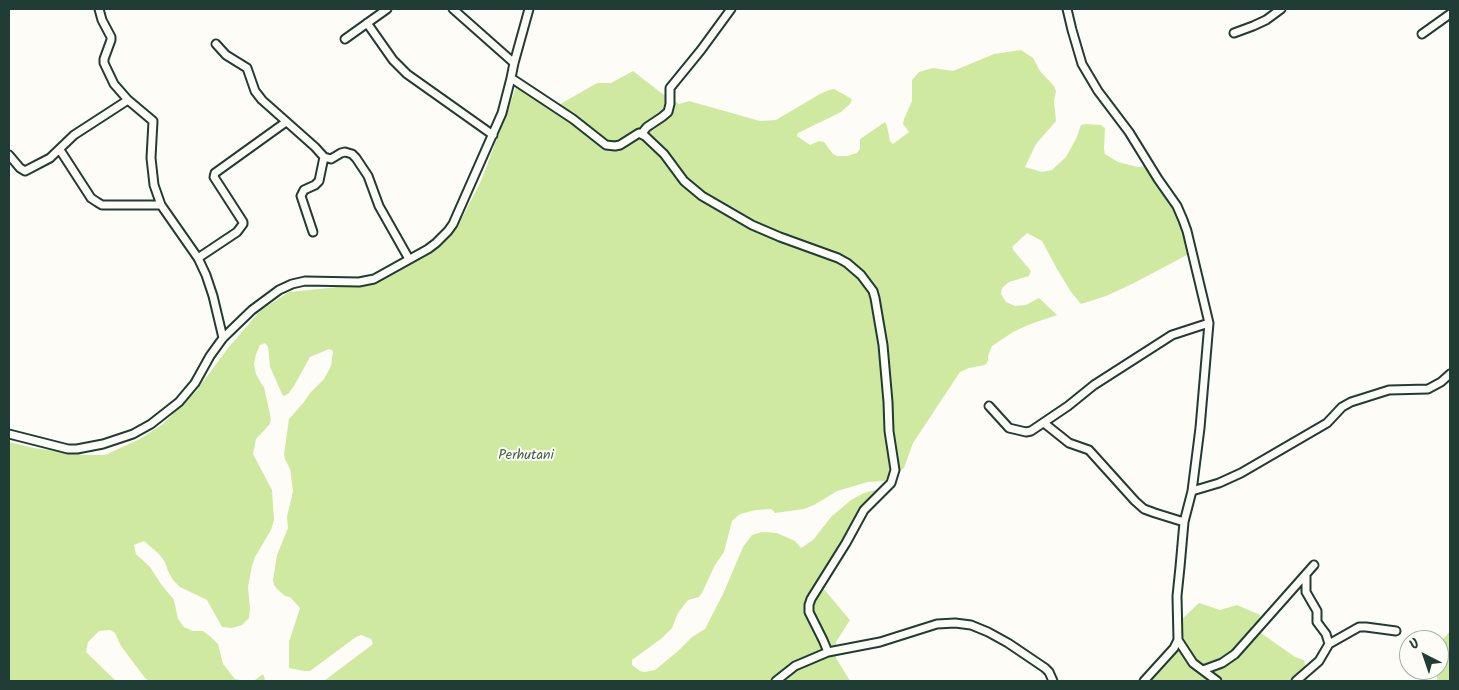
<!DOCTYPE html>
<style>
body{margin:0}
#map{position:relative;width:1459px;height:690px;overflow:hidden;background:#fdfcf7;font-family:Kalam,sans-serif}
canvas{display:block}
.frame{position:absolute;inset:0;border:10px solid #1f3d34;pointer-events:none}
.north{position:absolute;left:1399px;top:630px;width:50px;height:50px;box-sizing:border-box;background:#fdfcf7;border:1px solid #a4b0a9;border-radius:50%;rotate:319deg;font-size:14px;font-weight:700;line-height:20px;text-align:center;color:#1f3d34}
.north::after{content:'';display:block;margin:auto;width:18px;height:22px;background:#1f3d34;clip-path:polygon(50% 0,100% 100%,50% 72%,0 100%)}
</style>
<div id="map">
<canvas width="1459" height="690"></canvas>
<div class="frame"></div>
<div class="north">U</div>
</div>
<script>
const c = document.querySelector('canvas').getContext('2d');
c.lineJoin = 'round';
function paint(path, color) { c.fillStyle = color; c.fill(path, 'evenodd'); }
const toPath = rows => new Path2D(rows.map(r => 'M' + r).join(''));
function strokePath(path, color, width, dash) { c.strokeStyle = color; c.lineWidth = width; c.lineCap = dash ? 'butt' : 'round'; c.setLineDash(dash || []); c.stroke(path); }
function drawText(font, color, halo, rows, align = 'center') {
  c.font = font + ' Kalam,sans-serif'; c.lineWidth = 4; c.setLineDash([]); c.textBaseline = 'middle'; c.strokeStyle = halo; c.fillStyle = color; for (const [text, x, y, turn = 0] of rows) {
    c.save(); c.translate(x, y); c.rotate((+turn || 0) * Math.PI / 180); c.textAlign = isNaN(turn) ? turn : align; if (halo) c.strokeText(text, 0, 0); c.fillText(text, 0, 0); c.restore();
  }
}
paint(toPath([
 [1021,50,1033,58,1040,71,1054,86,1056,91,1054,101,1056,121,1036,144,1025,167,1042,172,1052,170,1066,157,1076,139,1081,125,1086,124,1101,125,1105,128,1104,149,1105,154,1118,162,1138,167,1149,166,1172,202,1189,254,1132,284,1106,296,1081,304,1071,292,1057,269,1042,241,1027,233,1012,247,1014,251,1031,271,1029,276,1009,282,1002,288,1001,294,1006,302,1015,306,1026,305,1039,298,1057,315,1028,325,1013,332,992,346,988,356,988,361,985,365,969,368,960,372,913,443,904,468,884,481,868,482,837,491,814,505,804,509,775,513,771,509,756,510,740,514,732,521,724,552,715,565,702,593,699,597,688,600,678,613,672,628,662,638,632,660,632,665,640,671,645,672,655,670,678,651,692,637,705,629,723,594,743,547,752,535,762,532,777,533,795,541,801,548,813,540,831,517,851,500,864,493,883,488,863,505,847,536,817,581,850,620,836,642,836,658,850,681,324,681,373,644,371,639,361,635,356,637,310,671,304,671,289,668,289,642,300,608,290,597,285,596,277,589,274,585,273,580,277,555,288,528,287,517,293,491,290,469,285,459,284,454,289,419,304,402,310,393,324,379,331,366,333,351,329,349,310,357,294,386,288,394,283,396,270,367,268,347,265,343,260,345,256,354,254,364,256,374,261,383,264,387,271,419,270,424,256,439,253,454,272,490,274,520,271,530,255,557,252,566,248,587,250,608,249,618,242,625,232,628,222,627,207,600,180,587,173,580,168,571,165,562,159,554,144,541,134,545,136,554,150,567,161,584,174,600,178,619,184,627,193,631,203,631,211,637,218,644,223,664,235,679,245,681,255,680,263,674,265,679,263,681,149,681,145,678,121,646,115,633,110,630,99,631,88,642,86,652,116,681,9,681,9,442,34,448,85,455,105,455,140,439,163,424,196,391,228,348,261,310,289,292,338,287,379,280,425,257,458,226,481,181,517,85,550,110,597,83,611,83,633,71,660,92,679,104,689,101,760,121,776,120,820,94,829,90,834,89,852,99,850,104,841,112,798,133,797,136,810,145,819,141,824,142,833,154,837,156,847,156,857,153,860,149,860,139,885,122,887,126,890,141,893,144,909,132,903,124,904,119,912,101,912,80,919,72,933,68,953,71,994,54],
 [1199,603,1220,610,1237,605,1260,615,1259,621,1251,626,1295,657,1304,660,1308,681,1147,681,1163,663,1177,651,1184,641,1180,621],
 [1450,631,1450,681,1437,681,1437,670,1439,670,1439,644]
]), '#cfeaa0');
const minor = toPath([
 [453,9,514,63],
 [1067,9,1072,30,1082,64,1098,91,1129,132,1158,179,1177,206,1183,220,1187,231,1209,323,1200,428,1192,491,1184,522,1180,567,1177,596,1178,640,1174,648,1144,681],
 [367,23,393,60,407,74,493,135],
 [1234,33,1253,26,1266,20,1281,9],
 [1422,34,1450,14],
 [345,39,387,9],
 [216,44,226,55,247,68,255,91,262,100,315,147,324,157,331,159,341,153,345,152,352,154,356,158,368,176,379,206,409,259],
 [511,78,573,119,606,145,615,146,620,145,639,133,645,136,664,154,684,181,702,196,752,225,780,237,838,258,847,263,861,275,873,291,875,298,883,345,888,402,889,431,895,470,891,483,864,510,846,543,811,599,809,605,809,612,823,640,828,652],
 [128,100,153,121,151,158,154,185,161,205,198,258,206,275,213,296,223,338],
 [642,133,647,127,662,117,668,112,670,104,670,88,701,50,731,9],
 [60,150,91,198,97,202,102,205,161,205],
 [9,155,20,168,25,171,27,170,50,158,74,135,128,100,114,84,104,63,104,59,111,40,111,37,102,20,99,9],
 [313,232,301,196,304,190,315,185,319,181,324,157],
 [198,258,237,232,243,224,243,222,214,177,215,173,286,122],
 [989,406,1009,428,1026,432,1031,431,1068,406,1094,385,1172,335,1209,323],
 [1044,423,1069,443,1089,450,1135,501,1144,509,1155,513,1184,522],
 [9,434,68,449,77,449,103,444,133,434,151,424,179,402,195,383,210,356,223,338,252,310,279,290,292,284,305,281,359,282,374,279,428,249,436,243,448,231,453,224,502,113,511,78,514,63,529,9],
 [1192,491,1219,483,1241,473,1327,423,1342,407,1351,402,1389,390,1428,389,1441,382,1450,374],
 [1306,574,1306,592,1317,611,1317,622,1326,634,1329,644],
 [1178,640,1193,663,1217,681],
 [1203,670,1222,663,1235,654,1314,565],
 [776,681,795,666,828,652,880,642,937,624,955,623,971,625,988,632,1008,643,1045,668,1049,672,1053,681],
 [1296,681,1319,661,1329,644,1359,627,1366,627,1396,631]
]);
strokePath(minor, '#1f3d34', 11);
strokePath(minor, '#fdfcf7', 7);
drawText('14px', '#42604a', '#fdfcf7', [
 ["Perhutani",526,457]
]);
</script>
